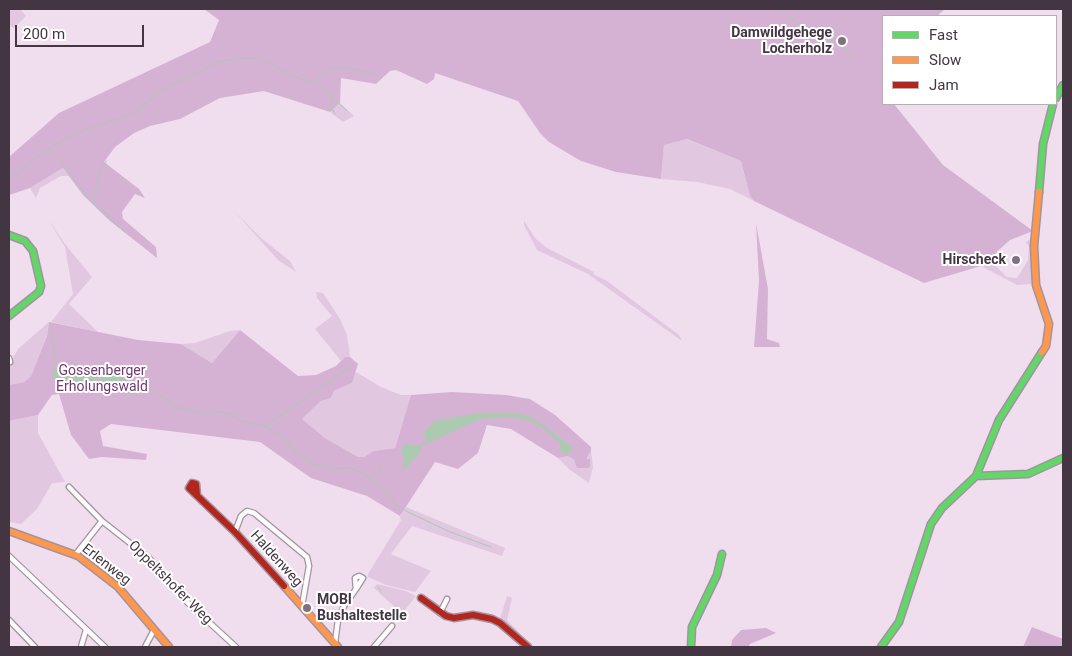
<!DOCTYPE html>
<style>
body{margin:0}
#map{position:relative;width:1072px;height:656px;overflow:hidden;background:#f0deef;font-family:Roboto,sans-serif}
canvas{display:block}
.frame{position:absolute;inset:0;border:10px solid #433642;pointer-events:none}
.legend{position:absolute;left:882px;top:15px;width:175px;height:90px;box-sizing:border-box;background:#fff;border:1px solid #b4afb3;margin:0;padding:6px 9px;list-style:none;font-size:15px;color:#433642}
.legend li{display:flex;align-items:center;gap:10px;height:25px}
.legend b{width:25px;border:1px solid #b4afb3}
.scale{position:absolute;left:15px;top:25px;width:129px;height:22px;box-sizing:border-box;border:2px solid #433642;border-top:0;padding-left:6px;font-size:15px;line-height:18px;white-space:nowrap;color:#433642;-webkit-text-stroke:4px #fff;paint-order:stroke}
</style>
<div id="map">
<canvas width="1072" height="656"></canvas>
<div class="frame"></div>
<ul class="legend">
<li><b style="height:6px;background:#63d668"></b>Fast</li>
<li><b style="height:6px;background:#ff974d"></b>Slow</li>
<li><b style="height:6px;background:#b3261e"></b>Jam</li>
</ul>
<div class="scale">200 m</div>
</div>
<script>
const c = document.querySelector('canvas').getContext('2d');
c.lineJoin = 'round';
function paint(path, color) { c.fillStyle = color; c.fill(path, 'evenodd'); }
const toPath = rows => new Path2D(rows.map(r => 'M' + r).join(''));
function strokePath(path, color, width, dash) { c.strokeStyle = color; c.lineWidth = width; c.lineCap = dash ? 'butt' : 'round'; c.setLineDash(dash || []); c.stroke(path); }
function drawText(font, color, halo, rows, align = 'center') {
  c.font = font + ' Roboto,sans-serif'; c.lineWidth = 4; c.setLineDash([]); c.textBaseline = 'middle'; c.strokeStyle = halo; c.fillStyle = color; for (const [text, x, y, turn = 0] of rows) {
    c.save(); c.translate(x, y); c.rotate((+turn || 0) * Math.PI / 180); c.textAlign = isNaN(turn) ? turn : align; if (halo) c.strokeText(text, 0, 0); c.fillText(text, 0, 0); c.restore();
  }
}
paint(toPath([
 [9,9,20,9,26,16,14,28,9,26],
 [340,103,354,116,343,122,330,112],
 [686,139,741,161,750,196,754,201,730,189,697,182,661,179,664,145],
 [63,168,69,176,61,176,40,188,36,198,30,188],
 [234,211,261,238,290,261,296,272,278,260],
 [48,219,65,244,92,277,69,304,98,332,51,322,73,294,65,247],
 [524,221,536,239,547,248,594,272,593,274,607,281,679,335,682,341,588,274,537,250,524,225],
 [1030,239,1031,240,1033,282,1031,284,1017,285,981,266,998,251,993,263,1007,277,1017,278,1028,260,1029,247,1026,242],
 [316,292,323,293,340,319,347,335,350,357,345,357,341,361,315,329,332,316,317,298],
 [49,322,47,336,31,376,24,382,9,385,9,364,19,348],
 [240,330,212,363,181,344,195,343,230,331],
 [356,372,381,387,401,395,411,395,395,448,373,451,364,457,358,457,325,438,302,419,321,401,331,398,334,391,352,383,352,377],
 [38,415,38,433,65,482,52,483,37,509,21,524,9,522,9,421],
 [591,451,593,467,589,483,570,470,558,458,568,456,574,460,586,459],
 [406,507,505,548,502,556,412,526,391,554,431,571,415,592,386,585,368,577,368,574,401,520,400,517],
 [377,584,406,591,416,596,402,614,374,588],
 [507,596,512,598,507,620,533,647,506,626,503,619,500,619]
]), '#e2c7e1');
paint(toPath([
 [204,9,945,9,937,16,883,16,883,104,894,104,943,165,1033,231,1010,240,981,266,924,283,754,201,750,196,741,161,687,139,664,145,661,179,616,172,581,161,549,142,540,133,518,101,438,74,435,73,434,79,427,84,396,70,390,71,376,84,341,78,340,103,330,112,264,91,220,98,180,119,150,126,134,133,115,147,104,162,139,189,145,198,135,194,122,212,123,219,156,247,157,258,110,221,83,195,63,168,30,188,9,195,9,157,59,113,210,42,219,20],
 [756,223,768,289,767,339,779,343,780,347,754,347,759,281],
 [49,322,138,340,181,344,212,363,240,330,298,376,316,375,336,366,345,357,350,357,358,364,352,383,334,391,331,398,321,401,302,419,325,438,358,457,364,457,373,451,395,448,411,395,452,392,506,395,530,399,555,415,591,447,591,451,586,459,590,459,590,465,589,468,577,468,574,460,568,456,558,458,511,429,487,425,478,453,458,469,435,462,400,516,367,496,311,478,260,442,111,424,100,431,103,446,147,454,146,460,102,457,89,459,71,435,59,394,52,395,38,415,9,421,9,385,24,382,31,376,47,336],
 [1032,627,1063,639,1063,647,1023,647],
 [766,628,776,633,750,644,748,647,731,647,732,640,741,630]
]), '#d5b2d4');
paint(toPath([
 [67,365,84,365,97,369,99,377,95,381,78,382,60,389,57,388,52,370],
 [106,369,117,373,123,379,148,384,149,389,146,393,129,394,106,387,101,384,100,378],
 [478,413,518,413,538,421,572,447,571,452,566,454,560,451,560,443,539,425,523,419,507,417,480,419,422,446,418,456,413,459,406,469,403,470,404,458,401,454,404,444,423,446,428,438,422,435,435,421]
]), '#abcaaf');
strokePath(toPath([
 [781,9,788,17,799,23],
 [806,26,834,41,854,57],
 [316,82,347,111],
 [331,96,331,107,335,114],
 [49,150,61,161,89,200],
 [9,180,42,153,73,134,132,114,163,89,219,62,240,58,261,59,291,75,313,83,324,72,334,68,350,68,373,74],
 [92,202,126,233],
 [94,203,98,177,106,161],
 [51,327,56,371],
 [149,389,156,392,175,407,203,413,213,411,231,414,241,421,265,426,282,437,295,451,313,464,332,469,348,468,362,472,377,484],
 [265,426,352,366],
 [420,446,427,438],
 [371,478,378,472,382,464],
 [380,486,398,506,408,512,450,532,491,547],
 [378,587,381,591]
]), '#abcaaf', 1);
const street = toPath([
 [9,358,10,362],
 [69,487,102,521],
 [235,532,241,516,247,511,254,513,307,557,309,566,302,606],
 [76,554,102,521,149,558,188,603,236,647],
 [9,556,105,647],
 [440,613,447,599],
 [9,620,35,647],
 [335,643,338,620,344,606,356,589,355,578,359,576,363,578,356,589],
 [81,647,86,630],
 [145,647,154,630],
 [374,647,392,626]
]);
const fast = toPath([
 [1056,98,1063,85],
 [1039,192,1043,144,1053,104],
 [9,235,25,241,33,251,41,286,39,292,9,316],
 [976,476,1028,474,1063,458],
 [691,647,692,627,717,575,722,554],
 [881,647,899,622,931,524,942,508,976,476,999,420,1042,352]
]);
const slow = toPath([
 [1039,192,1034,246,1036,285,1049,324,1046,346,1042,352],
 [9,531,78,556,118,587,169,647],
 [284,586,338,647]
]);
const jam = toPath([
 [197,495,196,484,192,483,189,488,235,532,284,586],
 [421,598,446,616,454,618,473,615,492,619,500,623,528,647]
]);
strokePath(street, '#a194a1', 7);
strokePath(fast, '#a194a1', 9);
strokePath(slow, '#a194a1', 9);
strokePath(jam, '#a194a1', 9);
strokePath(street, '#fdfafd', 4.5);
strokePath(fast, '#63d668', 6);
strokePath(slow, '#ff974d', 6);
strokePath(jam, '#b3261e', 6);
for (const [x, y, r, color] of [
 [842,41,5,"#80717f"],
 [1016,260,5,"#80717f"],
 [307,608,5,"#80717f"]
]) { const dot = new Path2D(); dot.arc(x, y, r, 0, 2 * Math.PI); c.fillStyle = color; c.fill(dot); strokePath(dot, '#fff', 2); }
drawText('bold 14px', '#433642', '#fff', [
 ["Damwildgehege",832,33],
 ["Locherholz",832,49],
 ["Hirscheck",1006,260],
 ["MOBI",317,600,"left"],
 ["Bushaltestelle",317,616,"left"]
], 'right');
drawText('14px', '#733772', '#fff', [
 ["Gossenberger",102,371],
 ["Erholungswald",102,387]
]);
drawText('14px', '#433642', '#fff', [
 ["Haldenweg",276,559,48],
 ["Erlenweg",106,565,38],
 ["Oppeltshofer Weg",170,583,45]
]);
</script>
